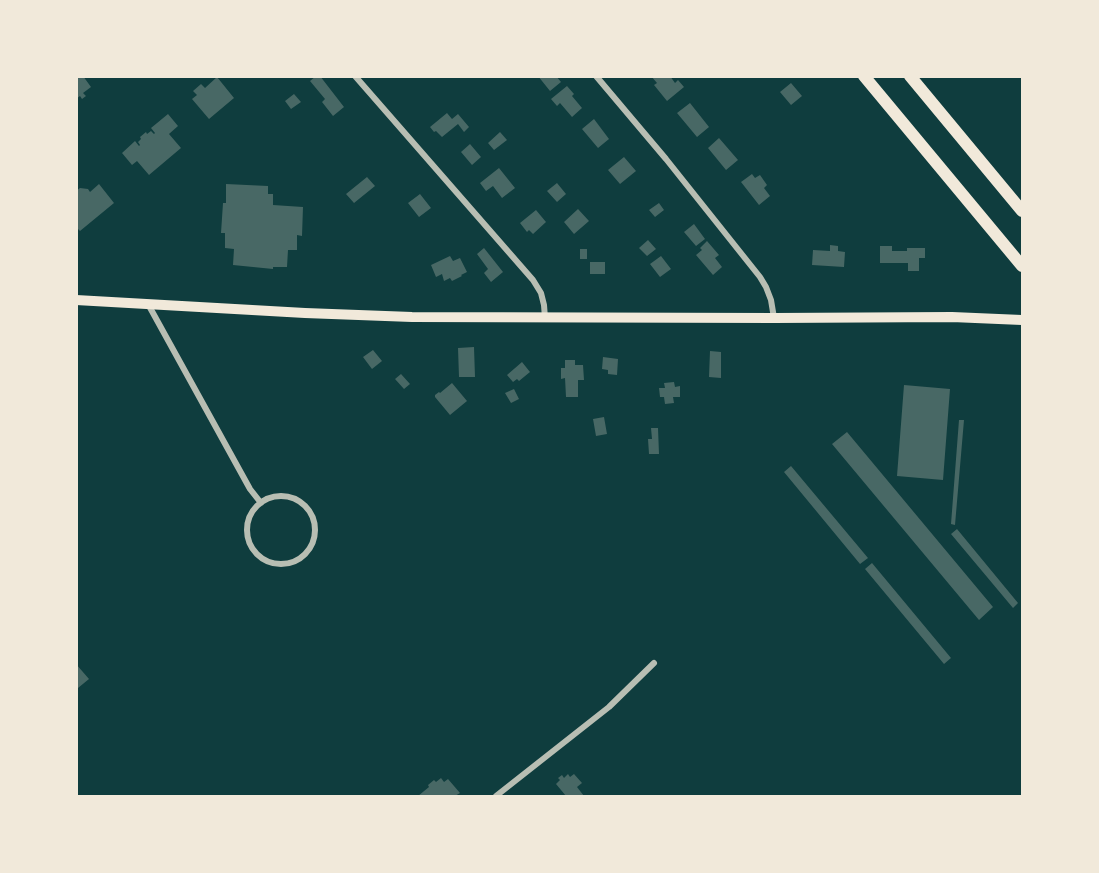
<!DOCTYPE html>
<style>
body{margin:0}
#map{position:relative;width:1099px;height:873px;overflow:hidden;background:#0f3d3e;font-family:"Open Sans",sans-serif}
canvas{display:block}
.frame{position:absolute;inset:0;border:78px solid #f1e9da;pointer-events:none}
</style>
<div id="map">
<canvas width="1099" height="873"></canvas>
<div class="frame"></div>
</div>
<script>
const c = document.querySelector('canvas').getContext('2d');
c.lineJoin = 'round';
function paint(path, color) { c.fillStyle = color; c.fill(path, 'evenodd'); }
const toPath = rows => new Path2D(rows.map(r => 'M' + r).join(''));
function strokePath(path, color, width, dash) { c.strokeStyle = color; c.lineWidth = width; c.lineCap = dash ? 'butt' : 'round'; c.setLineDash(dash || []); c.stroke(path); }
paint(toPath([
 [76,76,83,76,91,87,83,93,86,96,82,99,80,96,76,99],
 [316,76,320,76,344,107,333,116,322,102,325,99,310,81],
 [538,76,556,76,561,82,550,91],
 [651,76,670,76,675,83,678,80,684,87,667,101,654,85,657,83],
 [217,77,234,98,209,119,192,99,197,95,193,91,201,84,205,88],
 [791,83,802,96,791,105,780,92],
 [567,86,574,94,572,96,582,108,572,117,560,103,557,106,551,99],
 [294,94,301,102,291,109,285,101],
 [690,103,709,127,697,137,677,113],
 [447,113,452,119,458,114,469,127,464,132,458,124,442,137,436,131,434,132,430,127],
 [168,114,178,126,169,134,181,148,149,175,137,161,132,165,122,153,135,141,139,146,140,145,138,142,141,139,140,137,146,132,147,134,151,131,154,134,155,133,151,128],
 [594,119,609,139,598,148,582,129],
 [500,132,507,140,494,150,488,143],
 [719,138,738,160,726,170,708,148],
 [470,144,481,157,472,165,461,152],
 [624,157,636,171,620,184,608,170],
 [499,168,515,188,502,198,493,186,486,191,480,183],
 [752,174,755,178,760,175,767,185,764,188,770,196,759,205,741,182],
 [367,177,375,186,354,203,346,194],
 [557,183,566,194,557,202,547,191],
 [99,184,114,203,80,231,76,227,76,191,80,188,88,189,90,192],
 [226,184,268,186,268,194,273,194,273,205,303,207,302,236,297,235,297,250,288,250,287,267,273,267,273,269,233,265,234,249,225,248,225,233,221,233,223,203,226,203],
 [420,194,431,208,419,217,408,203],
 [659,203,664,210,655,217,649,210],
 [578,209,589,221,574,234,564,222],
 [536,210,546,222,533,234,529,230,527,232,520,223],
 [694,224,705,239,696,246,684,232],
 [648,240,656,249,647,256,639,248],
 [707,241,719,255,715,258,722,267,713,275,696,255,702,250,700,248],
 [830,245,838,246,838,251,845,252,844,267,812,265,813,250,830,251],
 [880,246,892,246,892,251,907,251,907,248,925,248,925,258,919,258,919,271,908,271,908,263,880,263],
 [484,248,503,272,491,282,484,273,488,269,477,254],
 [580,249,587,249,587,259,580,259],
 [450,256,453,261,460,258,467,272,461,275,462,276,452,281,450,278,444,281,442,274,436,277,431,265],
 [661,256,671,269,660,277,650,264],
 [590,262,605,262,605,274,590,274],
 [474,347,475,377,459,377,458,348],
 [373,350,382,361,372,369,363,357],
 [710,351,721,352,721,378,709,377],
 [603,357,618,359,617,375,608,374,608,370,602,369],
 [565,360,575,360,575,365,583,365,584,380,578,380,578,397,566,397,565,378,561,379,561,368,565,368],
 [522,362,530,372,519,381,517,379,513,382,507,375],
 [401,374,410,384,404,389,395,379],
 [674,382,675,387,680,386,680,397,673,397,674,403,665,404,664,397,660,397,659,388,665,388,664,383],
 [452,383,467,401,450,415,435,397,435,395,439,392,440,393],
 [904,385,950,389,943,480,897,476],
 [514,389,519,399,511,403,505,393],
 [604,417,607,434,596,436,593,419],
 [959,420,964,420,955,525,951,524],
 [651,428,658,428,659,454,649,454,648,439,652,439],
 [847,432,993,607,979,620,832,444],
 [791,466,868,558,860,564,784,472],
 [957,529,1018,603,1013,608,951,534],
 [872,563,951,658,944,664,865,569],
 [76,664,89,679,78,688,76,686],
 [568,774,570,777,574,774,582,783,577,787,584,796,566,796,556,784,560,780,558,778,562,775,564,778],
 [441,778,444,782,448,779,460,793,455,796,418,796,429,787,428,785,434,780,436,782]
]), '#486865');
strokePath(toPath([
 [355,76,533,280,541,293,544,305,545,318],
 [596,76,666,159,760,277,766,287,771,300,774,318],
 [148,304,250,489,261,503],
 '247 530a34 34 0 1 1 68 0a34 34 0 1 1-68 0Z',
 [496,796,609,707,654,663]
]), '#b8beb3', 6);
strokePath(toPath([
 [76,300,305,313,412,317,774,318,952,317,1022,320]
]), '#f1e9da', 10);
strokePath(toPath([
 [864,76,1022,266],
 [910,76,1022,211]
]), '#f1e9da', 12);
</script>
